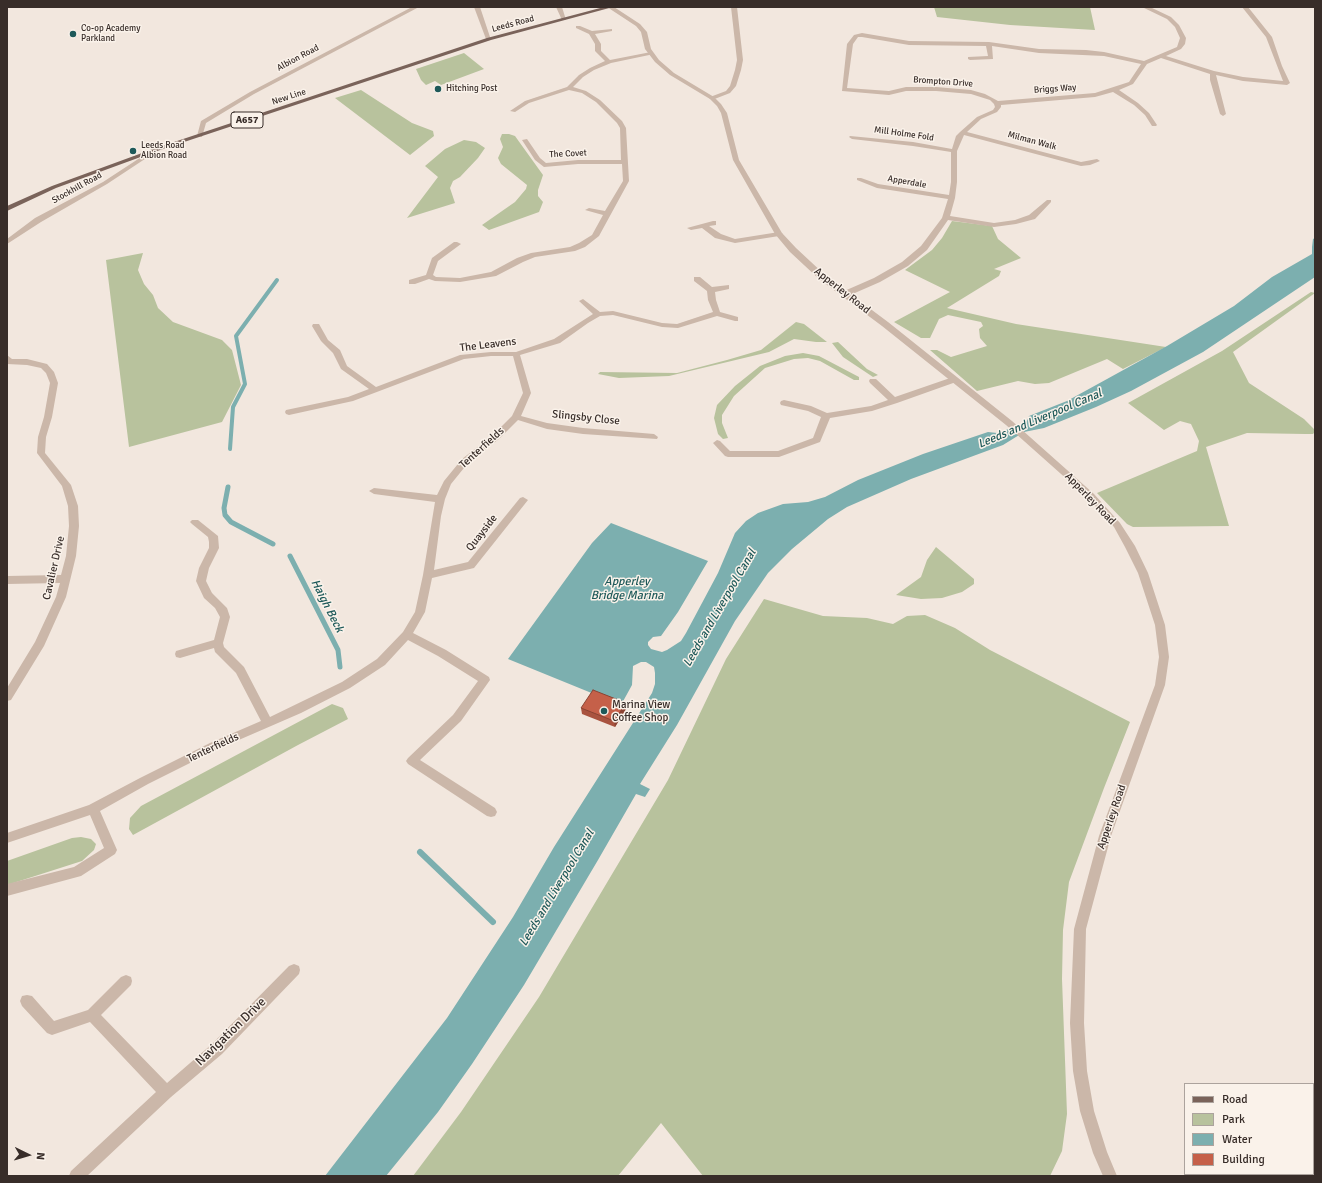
<!DOCTYPE html>
<style>
body{margin:0}
#map{position:relative;width:1322px;height:1183px;overflow:hidden;background:#f2e7de;font-family:Signika,sans-serif}
canvas{display:block}
.frame{position:absolute;inset:0;border:8px solid #382d29;pointer-events:none}
.legend{position:absolute;left:1184px;top:1083px;width:130px;height:92px;box-sizing:border-box;background:#faf2ea;border:1px solid #aca39d;margin:0;padding:5px 7px;list-style:none;font-size:12px;color:#382d29}
.legend li{display:flex;align-items:center;gap:8px;height:20px}
.legend b{width:20px;border:1px solid #aca39d}
.north{position:absolute;left:8px;top:1135px;width:40px;height:40px;-webkit-text-stroke:3px #faf2ea;paint-order:stroke;rotate:95deg;font-size:11px;font-weight:700;line-height:16px;text-align:center;color:#382d29}
.north::after{content:'';display:block;margin:auto;width:14px;height:18px;background:#382d29;clip-path:polygon(50% 0,100% 100%,50% 72%,0 100%)}
</style>
<div id="map">
<canvas width="1322" height="1183"></canvas>
<div class="frame"></div>
<ul class="legend">
<li><b style="height:5px;background:#7a635a"></b>Road</li>
<li><b style="height:11px;background:#b8c29d"></b>Park</li>
<li><b style="height:11px;background:#7cafaf"></b>Water</li>
<li><b style="height:11px;background:#c56049"></b>Building</li>
</ul>
<div class="north">N</div>
</div>
<script>
const c = document.querySelector('canvas').getContext('2d');
c.lineJoin = 'round';
function paint(path, color) { c.fillStyle = color; c.fill(path, 'evenodd'); }
const toPath = rows => new Path2D(rows.map(r => 'M' + r).join(''));
function strokePath(path, color, width, dash) { c.strokeStyle = color; c.lineWidth = width; c.lineCap = dash ? 'butt' : 'round'; c.setLineDash(dash || []); c.stroke(path); }
function drawText(font, color, halo, rows, align = 'center') {
  c.font = font + ' Signika,sans-serif'; c.lineWidth = 3; c.setLineDash([]); c.textBaseline = 'middle'; c.strokeStyle = halo; c.fillStyle = color; for (const [text, x, y, turn = 0] of rows) {
    c.save(); c.translate(x, y); c.rotate((+turn || 0) * Math.PI / 180); c.textAlign = isNaN(turn) ? turn : align; if (halo) c.strokeText(text, 0, 0); c.fillText(text, 0, 0); c.restore();
  }
}
paint(toPath([
 [934,7,1090,7,1095,30,1010,25,937,17],
 [464,53,484,69,441,85,435,81,426,85,421,80,416,69],
 [361,90,412,123,433,131,434,136,410,155,335,98],
 [502,134,509,134,515,136,543,175,538,190,538,196,543,202,539,212,489,230,482,225,515,202,526,189,527,185,501,164,498,158,503,147,500,139],
 [464,140,476,142,485,148,478,158,460,177,453,181,450,188,455,203,407,218,438,177,425,166,445,149],
 [952,221,992,226,998,239,1021,258,994,269,1001,271,999,276,947,308,1016,324,1166,347,1123,369,1107,359,1049,383,1035,384,1018,381,977,391,930,350,937,350,951,357,987,346,980,338,979,329,983,326,981,322,948,315,939,319,930,338,921,338,894,322,950,292,905,270,932,250,942,238],
 [143,253,138,270,144,284,153,295,158,308,173,322,222,340,232,350,241,385,222,422,129,447,106,260],
 [1311,292,1315,293,1233,352,1249,383,1304,419,1315,430,1315,432,1313,434,1305,434,1247,433,1206,447,1229,526,1133,527,1127,524,1097,493,1197,451,1199,441,1191,424,1180,421,1164,430,1128,403,1222,351],
 [796,322,804,324,827,342,816,342,794,339,769,352,669,376,619,378,598,374,600,372,677,373,727,360,761,350],
 [838,342,867,369,878,375,873,377,843,357,832,343],
 [803,353,819,356,859,377,859,380,854,380,820,361,808,358,794,359,765,368,734,396,722,415,722,423,728,438,723,439,718,434,714,418,717,405,735,386,760,366,785,356],
 [936,547,974,579,974,584,962,592,942,598,921,599,896,595,921,577,927,560],
 [764,599,823,616,867,618,893,624,907,616,925,615,955,628,990,650,1130,722,1104,788,1069,882,1063,930,1062,979,1067,1114,1062,1151,1050,1176,703,1176,661,1123,618,1176,413,1176,461,1112,539,997,668,780,726,659],
 [332,704,343,708,348,719,298,745,133,835,129,829,130,818,141,806],
 [81,837,91,839,96,844,94,850,82,861,7,885,7,861,72,838]
]), '#b8c29d');
paint(toPath([
 [1315,238,1315,277,1203,352,1131,391,1096,407,1044,428,1024,432,1003,445,911,479,847,507,828,519,792,549,768,573,735,621,677,725,640,784,650,789,645,797,636,794,598,860,524,985,472,1064,438,1112,386,1176,325,1176,447,1018,513,917,554,847,652,693,655,684,655,673,654,667,646,662,641,662,633,666,632,685,621,705,508,659,592,543,611,523,708,561,678,612,661,636,653,637,648,642,648,645,651,649,662,652,667,650,681,641,686,633,718,573,735,533,746,521,758,513,783,504,808,502,825,497,858,480,923,454,988,432,997,433,1026,423,1029,416,1067,401,1167,346,1234,306,1272,277,1312,254,1312,247,1313,239]
]), '#7cafaf');
strokePath(toPath([
 [230,449,233,407,245,384,236,336,277,280]
]), '#7cafaf', 4);
strokePath(toPath([
 [228,487,224,508,225,515,231,522,273,544],
 [290,556,338,650,340,667]
]), '#7cafaf', 5);
strokePath(toPath([
 [420,852,493,922]
]), '#7cafaf', 6);
paint(toPath([
 [412,7,419,7,254,94,206,123,202,137,197,136,201,121,250,92,412,7],
 [556,7,562,7,566,20,562,20,556,7],
 [731,7,737,7,743,60,741,70,736,86,730,93,712,100,709,98,710,97,726,91,730,86,735,70,737,60,731,7],
 [1142,7,1150,7,1171,17,1179,25,1186,38,1185,44,1181,49,1166,56,1214,71,1243,77,1283,81,1266,37,1242,7,1248,7,1272,37,1282,66,1290,83,1287,85,1243,81,1216,75,1226,114,1223,116,1220,114,1210,80,1210,74,1161,58,1147,64,1133,84,1119,90,1138,103,1149,113,1157,125,1156,126,1152,126,1145,115,1134,105,1113,92,1095,97,1001,105,1001,107,997,112,981,119,967,132,1081,162,1097,159,1100,161,1090,165,1081,166,964,135,957,151,957,182,955,198,950,216,994,223,1015,220,1029,215,1047,200,1051,200,1051,202,1035,219,1016,224,994,227,948,220,927,250,908,266,880,282,848,296,842,296,842,292,874,278,902,262,921,246,942,218,948,199,877,188,857,180,857,178,861,178,878,184,949,195,951,182,951,152,913,146,852,139,849,137,850,136,913,142,952,149,956,136,960,132,977,117,993,110,995,107,994,104,990,100,971,94,936,91,906,91,889,95,842,91,847,44,854,35,862,33,909,41,989,42,1039,49,1086,50,1104,52,1144,61,1177,47,1180,38,1175,27,1167,19,1142,7],
 [858,37,862,37,909,45,986,46,988,56,968,57,968,59,970,60,993,59,992,46,1039,53,1104,56,1141,64,1129,82,1095,93,998,101,985,94,971,90,936,87,906,87,889,91,847,88,853,44,858,37],
 [576,26,580,26,592,31,612,29,612,31,595,34,601,44,601,51,610,60,651,52,654,54,611,63,594,70,583,77,573,87,586,91,600,100,622,121,626,128,629,181,599,236,585,247,575,251,535,257,523,262,496,276,460,282,435,281,429,279,415,284,409,284,409,280,426,275,432,258,454,242,457,242,461,244,438,261,433,275,436,277,460,278,491,272,517,258,531,253,570,247,579,243,592,235,603,215,585,210,589,208,605,211,623,181,622,164,578,164,544,167,535,160,522,140,527,139,540,158,546,163,578,160,621,160,620,128,617,123,596,102,582,93,569,90,529,103,515,112,510,111,525,101,567,87,579,75,590,68,605,61,595,51,595,44,589,34,576,28,576,26],
 [155,148,157,149,157,151,107,184,41,222,7,244,7,239,35,218,103,182,155,148],
 [713,221,716,221,716,225,709,226,721,234,735,239,779,232,783,234,779,236,735,243,715,238,702,228,691,230,687,228,713,221],
 [694,277,700,277,712,287,729,285,729,289,715,292,716,300,720,312,738,317,738,321,735,321,717,316,678,328,662,327,613,315,600,316,588,323,560,343,520,355,531,393,521,416,547,423,583,428,654,434,658,437,657,439,583,434,547,429,518,420,499,439,468,463,451,484,445,499,441,516,434,570,468,562,520,498,523,497,528,500,474,568,432,578,425,612,413,633,446,650,489,677,490,680,461,721,420,760,495,808,497,812,495,816,491,817,487,816,408,764,406,761,408,758,453,715,478,681,438,656,408,640,385,665,350,688,301,713,218,749,148,784,100,811,117,850,115,854,81,876,7,896,7,884,74,867,104,848,90,815,7,843,7,833,89,805,140,778,210,743,261,721,236,673,215,652,214,648,180,658,176,657,175,654,176,651,214,640,220,617,215,608,204,598,196,581,199,568,209,548,209,542,208,537,192,524,190,522,192,520,198,520,218,536,219,548,209,568,206,581,212,593,227,608,230,617,223,643,224,647,244,667,270,717,342,682,377,659,403,632,415,612,423,575,435,502,374,494,369,491,374,488,437,495,444,481,462,459,493,435,512,416,523,393,513,356,491,356,464,359,353,401,289,415,286,414,285,412,286,410,348,397,369,389,341,369,333,353,321,341,312,326,313,324,319,324,328,340,340,350,347,366,376,387,460,355,491,352,516,352,554,339,593,314,579,301,583,299,600,312,613,311,662,323,677,324,713,312,708,300,707,291,694,281,694,277],
 [7,355,12,359,27,359,47,364,54,372,58,383,52,417,46,437,45,453,71,485,78,506,79,526,76,556,66,597,44,646,11,700,7,701,7,688,35,642,56,597,60,583,7,584,7,576,61,575,66,556,69,526,68,506,62,486,37,453,38,437,44,417,50,383,46,373,41,368,27,365,7,364,7,355],
 [953,377,957,380,956,382,897,403,872,411,830,418,820,442,779,457,728,457,725,456,713,443,717,440,720,441,730,451,778,451,813,438,821,417,808,411,781,405,780,403,781,401,784,400,811,406,827,413,871,406,888,400,870,383,869,381,870,379,876,379,895,397,953,377],
 [294,964,299,966,300,970,299,974,222,1054,171,1097,87,1176,69,1176,71,1171,156,1092,90,1022,52,1035,47,1033,22,1006,20,1001,22,996,27,995,32,996,54,1021,88,1010,121,977,126,975,131,977,132,981,131,985,101,1015,167,1083,212,1044,289,966,294,964]
]), '#cbb7a9');
paint(toPath([
 [474,7,480,7,491,40,486,39,474,7],
 [607,7,614,7,640,24,647,32,651,49,659,60,674,73,714,97,721,104,727,113,739,160,782,233,796,248,825,275,888,322,1012,421,1094,494,1120,523,1135,546,1148,573,1165,625,1169,657,1165,685,1111,836,1086,929,1084,1023,1087,1071,1094,1111,1107,1152,1117,1176,1103,1176,1093,1153,1080,1111,1073,1071,1070,1023,1074,929,1099,836,1155,685,1159,657,1155,625,1138,573,1125,547,1114,527,1088,498,1006,425,882,326,819,279,790,252,775,234,733,160,721,113,717,106,710,99,670,75,655,62,645,49,641,32,636,26,607,7]
]), '#cbb7a9');
paint(toPath([
 [604,7,613,7,491,40,157,151,56,188,7,211,7,206,52,186,153,149,487,38,604,7]
]), '#7a635a');
paint(toPath([
 [581,708,626,709,615,727,582,714]
]), '#a9533f');
paint(toPath([
 [626,703,626,709,615,727,614,721]
]), '#8a4333');
const building = toPath([
 [593,690,626,703,614,721,581,708,593,690]
]);
paint(building, '#c56049');
strokePath(building, '#8a4333', 1);
for (const [x, y, r, color] of [
 [73,34,4,"#1e5959"],
 [438,89,4,"#1e5959"],
 [133,151,4,"#1e5959"],
 [604,711,4,"#1e5959"]
]) { const dot = new Path2D(); dot.arc(x, y, r, 0, 2 * Math.PI); c.fillStyle = color; c.fill(dot); strokePath(dot, '#faf2ea', 1.5); }
drawText('9px', '#382d29', '#faf2ea', [
 ["Leeds Road",513,24,-15],
 ["Albion Road",298,58,-28],
 ["Brompton Drive",943,82,4],
 ["Briggs Way",1055,89,-4],
 ["New Line",289,97,-18],
 ["Mill Holme Fold",904,134,8],
 ["Milman Walk",1032,141,15],
 ["The Covet",568,154,-3],
 ["Apperdale",907,182,10],
 ["Stockhill Road",77,188,-29]
]);
drawText('9px', '#382d29', '#faf2ea', [
 ["Co-op Academy",81,29],
 ["Parkland",81,39],
 ["Hitching Post",446,89],
 ["Leeds Road",141,146],
 ["Albion Road",141,156]
], 'left');
for (const [x, y, w] of [
 [247,120,32]
]) { const box = new Path2D(); box.roundRect(x - w / 2, y - 8, w, 16, 3); c.fillStyle = '#faf2ea'; c.fill(box); strokePath(box, '#382d29', 1); }
drawText('bold 10px', '#382d29', null, [
 ["A657",247,120]
]);
drawText('11px', '#382d29', '#faf2ea', [
 ["Apperley Road",842,291,38],
 ["The Leavens",488,345,-7],
 ["Slingsby Close",586,418,6],
 ["Tenterfields",482,448,-42],
 ["Apperley Road",1090,499,46],
 ["Quayside",482,533,-52],
 ["Cavalier Drive",54,568,-77],
 ["Tenterfields",213,748,-25],
 ["Apperley Road",1112,817,-71]
]);
drawText('11px', '#382d29', '#faf2ea', [
 ["Marina View",612,705],
 ["Coffee Shop",612,718]
], 'left');
drawText('italic 12px', '#1e5959', '#faf2ea', [
 ["Leeds and Liverpool Canal",1040,419,-23],
 ["Apperley",627,582],
 ["Bridge Marina",627,596],
 ["Haigh Beck",327,606,63],
 ["Leeds and Liverpool Canal",720,608,-60],
 ["Leeds and Liverpool Canal",557,888,-59]
]);
drawText('13px', '#382d29', '#faf2ea', [
 ["Navigation Drive",231,1032,-44]
]);
</script>
